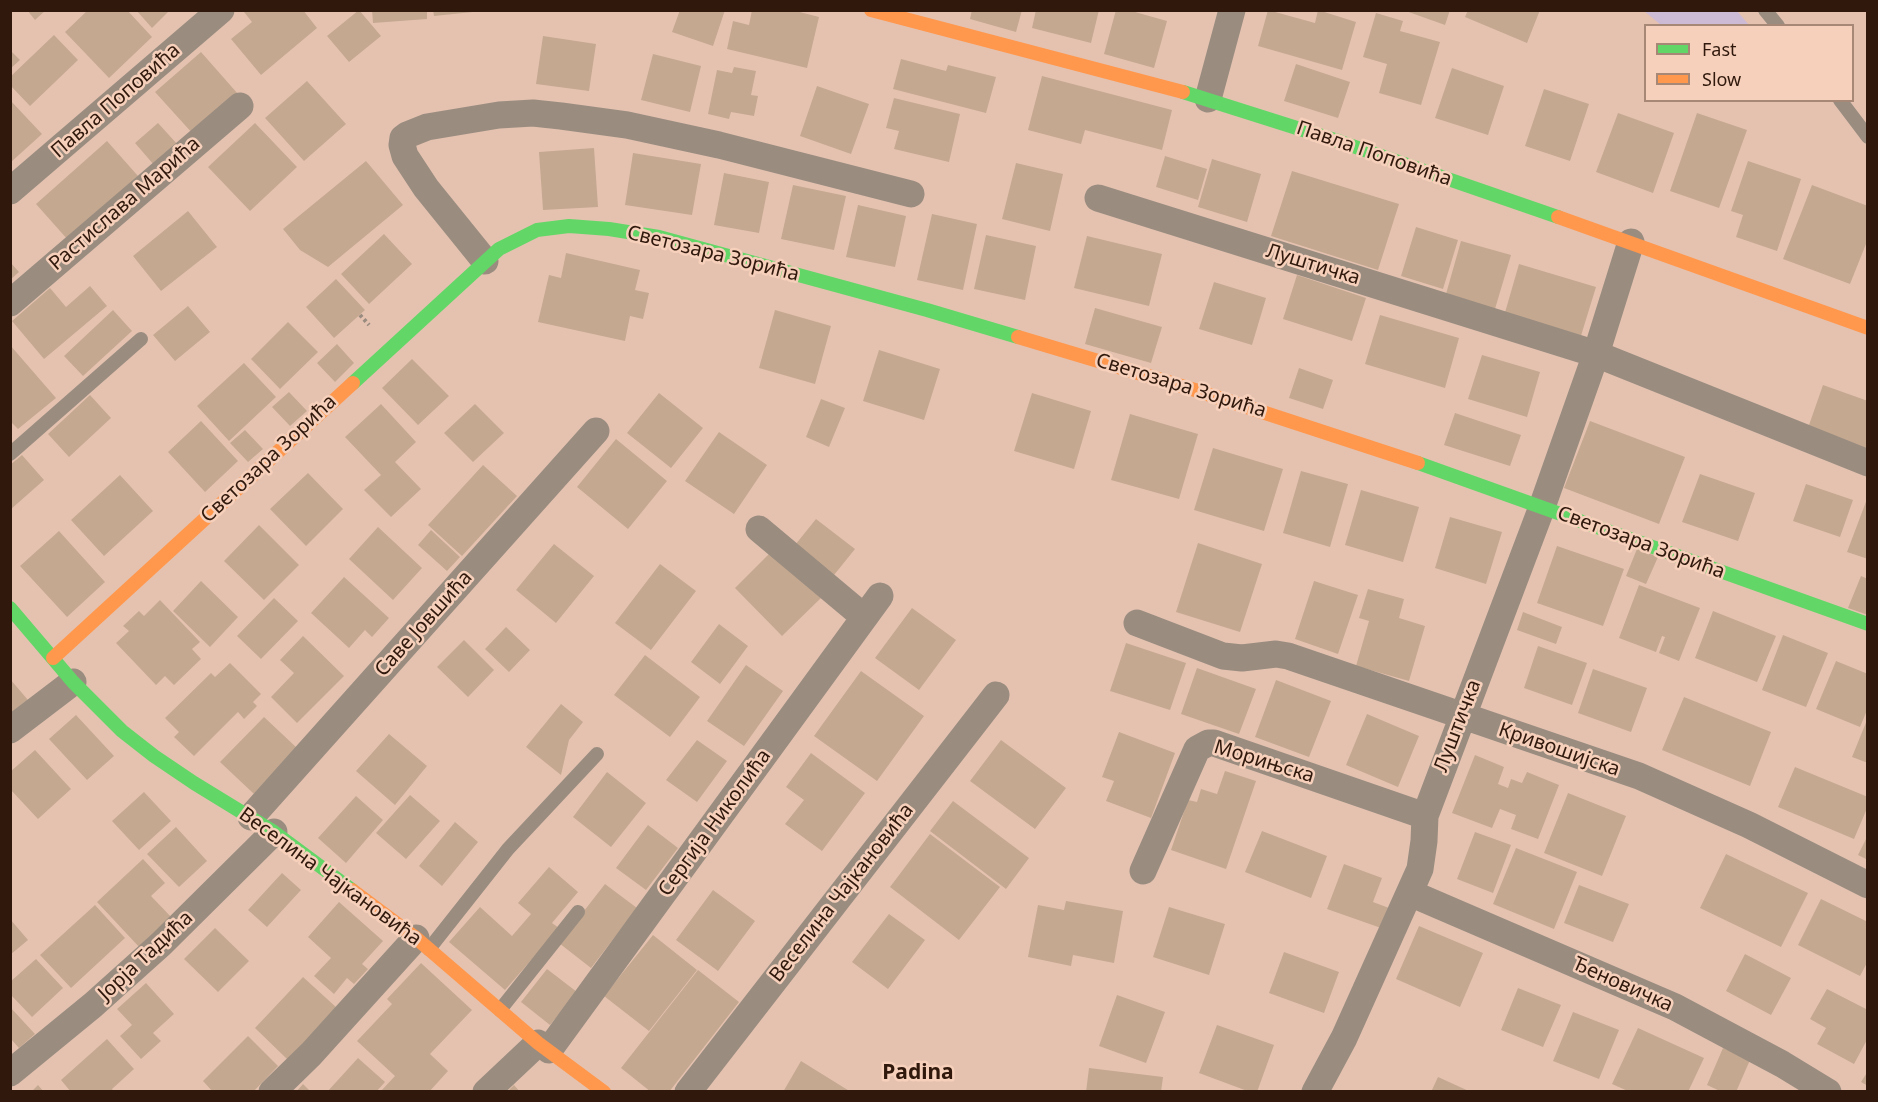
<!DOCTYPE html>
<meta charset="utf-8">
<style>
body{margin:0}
#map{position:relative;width:1878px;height:1102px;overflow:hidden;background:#e5c2b0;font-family:"Noto Sans",sans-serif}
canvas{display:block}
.frame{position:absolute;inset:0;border:12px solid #30190c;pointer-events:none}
.legend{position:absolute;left:1644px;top:24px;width:210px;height:78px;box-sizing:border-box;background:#f6d0bb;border:2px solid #a78775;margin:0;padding:8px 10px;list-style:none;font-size:18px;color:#30190c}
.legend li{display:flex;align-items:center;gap:12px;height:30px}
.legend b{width:30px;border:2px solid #a78775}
</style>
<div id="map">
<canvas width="1878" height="1102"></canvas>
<div class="frame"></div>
<ul class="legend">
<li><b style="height:8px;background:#63d668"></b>Fast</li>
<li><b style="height:8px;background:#ff974d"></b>Slow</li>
</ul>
</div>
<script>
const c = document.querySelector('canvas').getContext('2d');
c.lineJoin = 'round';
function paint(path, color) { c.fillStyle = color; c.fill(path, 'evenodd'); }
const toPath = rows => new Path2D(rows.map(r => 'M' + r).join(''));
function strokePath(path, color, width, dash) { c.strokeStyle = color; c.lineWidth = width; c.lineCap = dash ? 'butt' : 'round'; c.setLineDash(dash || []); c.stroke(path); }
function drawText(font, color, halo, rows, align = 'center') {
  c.font = font + ' "Noto Sans",sans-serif'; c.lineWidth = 5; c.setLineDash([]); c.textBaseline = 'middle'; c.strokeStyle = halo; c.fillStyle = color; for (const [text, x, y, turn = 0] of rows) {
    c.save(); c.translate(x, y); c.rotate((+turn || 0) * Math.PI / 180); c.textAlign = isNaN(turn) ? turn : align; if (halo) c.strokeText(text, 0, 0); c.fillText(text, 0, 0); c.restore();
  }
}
paint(toPath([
 [1644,11,1737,11,1749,25,1661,25]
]), '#cdbad4');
paint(toPath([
 [27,10,46,10,35,20],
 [88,10,127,10,152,37,109,78,65,32],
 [136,10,170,10,152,28],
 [247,10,303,10,317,28,261,75,231,39,252,22,244,12],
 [359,10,381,36,349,62,327,36],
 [372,10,427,10,427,19,373,23],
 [433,10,473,10,473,12,434,16],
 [680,10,725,10,713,46,672,32],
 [752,10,792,10,819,17,807,68,727,49,733,21,749,25],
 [972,10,1022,10,1016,32,970,19],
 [1036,10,1099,10,1091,43,1032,28],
 [1116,10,1128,10,1167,21,1154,68,1104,54],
 [1268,10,1315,23,1318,10,1356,22,1342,70,1258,46],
 [1403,10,1450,10,1445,25],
 [1468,10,1540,10,1527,43,1465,17],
 [1376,13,1403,21,1400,31,1440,42,1421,105,1379,93,1387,64,1363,57],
 [54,35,78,60,30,106,10,85,10,77],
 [543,36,596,44,589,91,536,84],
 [10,50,20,60,10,69],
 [201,52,238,94,193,134,155,92],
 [653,54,701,66,690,112,641,100],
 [901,59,946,71,948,65,996,77,986,113,893,89],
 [1296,64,1350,82,1338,118,1284,101],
 [734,67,756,71,751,95,758,96,754,116,731,112,729,119,708,114,717,70,732,73],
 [1452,68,1504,86,1488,135,1435,118],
 [1042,76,1172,110,1162,150,1085,130,1081,144,1028,130],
 [307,81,346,124,304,161,265,118],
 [817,86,869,104,851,154,800,136],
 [1544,89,1589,104,1570,161,1525,146],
 [894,98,960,114,949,162,894,149,899,131,886,128],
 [10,100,42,134,10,163],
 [1618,113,1674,133,1653,193,1596,172],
 [1697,113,1747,130,1719,208,1670,191],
 [158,123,178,145,154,165,135,143],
 [255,123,297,167,250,211,208,167],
 [107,141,138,176,68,240,36,204],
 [594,148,598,207,543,210,539,152],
 [633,153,701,164,692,215,625,205],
 [1165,156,1207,169,1198,200,1156,187],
 [1212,159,1261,174,1247,222,1198,207],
 [366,161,403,205,328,267,300,250,283,229],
 [1748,161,1801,179,1777,251,1736,237,1743,215,1731,211],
 [1016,163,1063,174,1050,231,1002,219],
 [1292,171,1399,204,1378,270,1271,236],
 [724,173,769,182,759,233,714,225],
 [793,185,846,196,834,250,781,239],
 [1812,185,1868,206,1868,239,1850,284,1783,259],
 [858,205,906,216,895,267,846,257],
 [188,211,217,247,161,291,133,256],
 [932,214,977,224,963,290,917,280],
 [1416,227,1458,240,1443,289,1401,276],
 [384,234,412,264,369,304,341,274],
 [986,235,1036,246,1025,300,974,289],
 [1087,236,1162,254,1149,306,1074,288],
 [1461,241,1511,255,1495,309,1446,294],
 [566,253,640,270,635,290,649,293,643,319,630,316,625,341,538,322,549,275,561,278],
 [10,262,19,272,10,280],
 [1519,264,1596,287,1580,339,1504,316],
 [1297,275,1366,298,1352,341,1283,319],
 [336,279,365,310,334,338,306,307],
 [1214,282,1266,298,1252,345,1199,329],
 [90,286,107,306,44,359,12,321,50,288,66,307],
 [188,306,210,332,175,361,153,335],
 [1095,308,1162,327,1151,363,1085,344],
 [113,310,132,331,83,376,64,356],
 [775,310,831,326,815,384,759,368],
 [1380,315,1459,338,1445,388,1365,364],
 [288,322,318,352,280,389,251,359],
 [337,344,354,363,335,382,317,363],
 [10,345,56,398,18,429,10,421],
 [879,350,940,369,924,420,863,401],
 [1482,355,1540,372,1527,417,1468,399],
 [412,359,449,396,418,425,382,388],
 [244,363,276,397,229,441,197,406],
 [1299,368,1333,380,1323,409,1289,398],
 [1823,385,1868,401,1868,450,1808,428],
 [289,392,307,411,290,426,272,407],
 [659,393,703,428,671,468,627,433],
 [1032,393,1091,411,1074,469,1014,451],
 [90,395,111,418,69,457,48,434],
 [821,399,845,408,829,447,806,437],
 [381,404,416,442,395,462,421,489,391,517,364,490,381,475,345,437],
 [475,404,504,433,473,462,444,433],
 [1455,413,1521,435,1510,466,1444,445],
 [1130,414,1198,434,1179,499,1111,480],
 [201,421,238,461,205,492,168,452],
 [1590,421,1685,457,1659,524,1564,488],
 [245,430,263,449,248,462,230,443],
 [719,432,767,465,734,514,685,481],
 [616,439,667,481,628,529,577,487],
 [1213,448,1283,469,1264,531,1194,510],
 [22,455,44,480,10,510,10,465],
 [483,465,517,496,462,556,428,525],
 [1301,471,1348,484,1330,547,1283,533],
 [308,473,343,509,306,546,270,509],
 [1700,474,1755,493,1738,541,1682,522],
 [120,475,153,511,104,556,71,520],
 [1806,484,1853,500,1840,537,1793,521],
 [1361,490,1419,507,1403,562,1345,545],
 [1867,499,1868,499,1868,559,1847,552],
 [1450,517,1502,532,1486,584,1435,568],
 [816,519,855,549,830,580,791,550],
 [259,525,299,565,264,600,224,561],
 [378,527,422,568,393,600,349,559],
 [431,530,460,557,447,571,418,545],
 [59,531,105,582,67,617,20,566],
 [1198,543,1262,564,1240,632,1176,612],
 [554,544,594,576,556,623,516,590],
 [1557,546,1624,569,1603,626,1537,603],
 [1637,549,1658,557,1646,584,1626,576],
 [773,550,821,598,782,636,735,588],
 [660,564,696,591,651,650,615,623],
 [1861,576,1868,579,1868,615,1848,608],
 [344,577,389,618,372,637,365,630,349,648,311,613],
 [201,581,238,617,210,647,173,611],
 [1314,581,1358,595,1338,654,1295,639],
 [1639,585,1700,608,1679,661,1659,653,1665,637,1662,636,1656,652,1619,638],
 [1368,589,1404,599,1399,618,1425,626,1409,681,1356,666,1369,621,1359,618],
 [274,598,298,621,261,659,237,636],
 [160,600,200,642,192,649,201,659,174,685,165,676,156,685,116,643,129,631,123,626,139,611,144,616],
 [912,608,956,640,919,690,875,658],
 [1713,611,1776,636,1757,682,1695,658],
 [1523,612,1562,627,1556,644,1517,630],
 [719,624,748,646,720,684,691,662],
 [506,627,530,650,509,672,485,649],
 [1783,635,1828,653,1806,707,1762,690],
 [303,636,344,676,297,723,271,697,294,673,280,660],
 [464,640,494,670,468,697,437,667],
 [1126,643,1186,663,1170,710,1110,691],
 [1538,646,1587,663,1572,705,1524,688],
 [645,655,700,697,670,737,614,695],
 [1836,661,1868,674,1868,708,1860,727,1816,709],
 [230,663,261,694,253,702,257,706,244,719,238,712,194,756,174,737,179,732,165,718,211,673,215,677],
 [746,665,783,691,744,746,707,721],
 [1197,668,1256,689,1239,734,1181,714],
 [1593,669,1647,688,1631,732,1578,713],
 [861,671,924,716,877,781,814,736],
 [10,679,28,700,10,715],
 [1276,680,1331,701,1309,757,1255,737],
 [1684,697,1771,732,1750,786,1662,750],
 [561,704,583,722,569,740,561,775,526,747],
 [1367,714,1419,736,1398,787,1346,765],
 [76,715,114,756,87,780,49,739],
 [264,717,297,748,254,794,220,762],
 [1867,720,1868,720,1868,763,1852,757],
 [1119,732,1175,753,1151,818,1106,801,1114,781,1102,777],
 [389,734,427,766,395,805,356,771],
 [697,740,727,761,697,802,666,780],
 [1001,740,1066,788,1035,829,970,781],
 [35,750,71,789,38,819,10,789,10,772],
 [811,753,865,793,822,851,785,824,804,800,786,787],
 [1475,755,1504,767,1498,784,1508,788,1511,779,1522,783,1527,772,1559,785,1538,839,1511,829,1516,815,1500,809,1492,828,1452,813],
 [1795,767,1868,797,1868,806,1854,839,1778,807],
 [1225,771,1256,781,1226,869,1171,850,1188,800,1197,802,1201,789,1217,794],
 [607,772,646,803,611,847,573,817],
 [144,792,171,821,139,850,112,821],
 [1568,793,1626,816,1602,876,1544,853],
 [410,795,440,821,406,859,376,833],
 [356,796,383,820,346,863,318,838],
 [953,801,1029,858,1006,889,930,831],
 [455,822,478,842,442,886,419,866],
 [648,825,678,848,646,890,616,868],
 [176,827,207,861,179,887,147,854],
 [1262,831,1327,856,1311,898,1245,872],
 [1475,832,1511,845,1493,893,1457,879],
 [930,834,1000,887,959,940,890,887],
 [1868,835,1868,860,1858,855],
 [1516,848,1577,872,1554,929,1493,904],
 [1726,854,1808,893,1781,947,1700,908],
 [143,859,165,883,151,896,173,919,141,949,97,902],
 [1344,864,1382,878,1373,902,1389,908,1381,928,1327,909],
 [549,867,578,892,552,923,559,928,505,990,449,942,480,907,512,936,531,914,518,903],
 [282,873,301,890,267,927,248,910],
 [605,884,637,908,591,968,559,943],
 [1579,885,1629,904,1613,942,1564,923],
 [713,890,755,921,718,971,676,940],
 [1821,899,1868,922,1868,961,1860,976,1798,945],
 [1066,901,1123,911,1114,963,1073,955,1071,966,1028,957,1038,905,1064,910],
 [339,902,383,941,362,964,368,969,354,984,347,978,334,994,314,976,331,958,308,937],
 [95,905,125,938,71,988,40,955],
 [1169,907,1225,924,1209,975,1153,957],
 [889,914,925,940,888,989,852,962],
 [10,919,28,940,10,955],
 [1419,926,1483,953,1460,1007,1396,979],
 [215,928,249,961,218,992,184,959],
 [653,935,697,970,649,1031,604,996],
 [1284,952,1339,972,1324,1013,1269,993],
 [1745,954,1791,978,1771,1015,1726,991],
 [36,959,63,988,32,1017,10,994,10,982],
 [421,963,472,1010,430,1054,448,1071,429,1092,380,1092,395,1076,357,1041,392,1004,387,999],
 [547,969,577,992,550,1025,521,1002],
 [698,970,739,1002,669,1092,651,1092,621,1068],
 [303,977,337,1008,288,1060,255,1028],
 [146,983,174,1014,153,1033,161,1041,141,1059,120,1036,132,1025,117,1009],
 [1518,988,1561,1005,1543,1047,1501,1030],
 [1827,989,1868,1010,1868,1038,1854,1064,1817,1044,1826,1028,1810,1019],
 [1117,995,1165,1012,1146,1063,1099,1046],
 [10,1007,35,1034,19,1048,10,1038],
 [1573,1012,1619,1030,1599,1079,1553,1061],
 [1217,1025,1274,1045,1257,1092,1250,1092,1199,1073],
 [1638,1028,1704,1058,1688,1092,1630,1092,1612,1084],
 [248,1036,278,1066,253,1092,213,1092,203,1081],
 [107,1039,134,1069,112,1089,114,1092,71,1092,61,1080],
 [1723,1048,1750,1060,1736,1092,1722,1092,1707,1085],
 [358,1058,385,1082,376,1092,327,1092],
 [801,1061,851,1092,783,1092],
 [1089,1068,1163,1077,1161,1092,1086,1092],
 [1868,1071,1868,1086,1861,1082],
 [1438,1077,1471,1092,1431,1092],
 [303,1084,311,1092,296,1092],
 [38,1085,44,1092,31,1092],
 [514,1085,520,1092,507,1092]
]), '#c5a890');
strokePath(toPath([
 [360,315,369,325]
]), '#998b7f', 4, [3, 3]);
strokePath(toPath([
 [1765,10,1778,26],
 [1840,100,1868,137],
 [10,454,141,339],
 [429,949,508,849,597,754],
 [500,1010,578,912]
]), '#9a8d80', 14);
strokePath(toPath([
 [1208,99,1232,10],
 [10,191,221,10],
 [1098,198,1596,354,1868,463],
 [485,261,426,188,405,156,402,145,403,138,407,135,427,127,499,115,533,113,561,116,627,125,719,145,911,194],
 [10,303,240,106],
 [759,529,864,617],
 [1137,623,1223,656,1242,658,1276,654,1288,656,1639,776,1749,825,1868,885],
 [10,730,73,682],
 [251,817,596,431],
 [1143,871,1197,749,1208,743,1214,743,1425,816],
 [1410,893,1675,1007,1782,1064,1828,1092],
 [549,1050,880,596],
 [10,1073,93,1005,161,944,274,832],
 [272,1092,311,1054,416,938],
 [486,1092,538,1043],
 [688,1092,996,695],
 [1315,1092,1344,1038,1420,869,1424,841,1425,816,1542,507,1596,354,1631,242]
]), '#9a8d80', 27);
strokePath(toPath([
 [1183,92,1341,142,1558,217],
 [353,383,499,249,537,230,569,226,609,229,659,237,927,310,1018,337],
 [1418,463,1868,624],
 [10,608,73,682,122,731,154,756,194,783,274,832,352,890]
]), '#63d668', 14);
strokePath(toPath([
 [871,10,1183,92],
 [1558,217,1868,328],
 [1018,337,1195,390,1418,463],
 [53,658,353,383],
 [352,890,416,938,538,1043,604,1092]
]), '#ff974d', 14);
drawText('20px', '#30190c', '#f6d0bb', [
 ["Павла Поповића",116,101,-41],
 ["Павла Поповића",1374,154,19],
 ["Растислава Марића",125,204,-41],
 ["Светозара Зорића",713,254,14],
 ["Луштичка",1313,265,17],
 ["Светозара Зорића",1181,386,17],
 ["Светозара Зорића",269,459,-43],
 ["Светозара Зорића",1641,543,20],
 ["Саве Јовшића",424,624,-48],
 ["Луштичка",1458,726,-69],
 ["Кривошијска",1559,750,19],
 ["Морињска",1264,762,17],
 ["Сергија Николића",715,823,-54],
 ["Веселина Чајкановића",330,877,36],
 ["Веселина Чајкановића",842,893,-52],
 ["Јорја Тадића",146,956,-43],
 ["Ђеновичка",1623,985,24]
]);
drawText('bold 21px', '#30190c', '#f6d0bb', [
 ["Padina",918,1073]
]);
</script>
